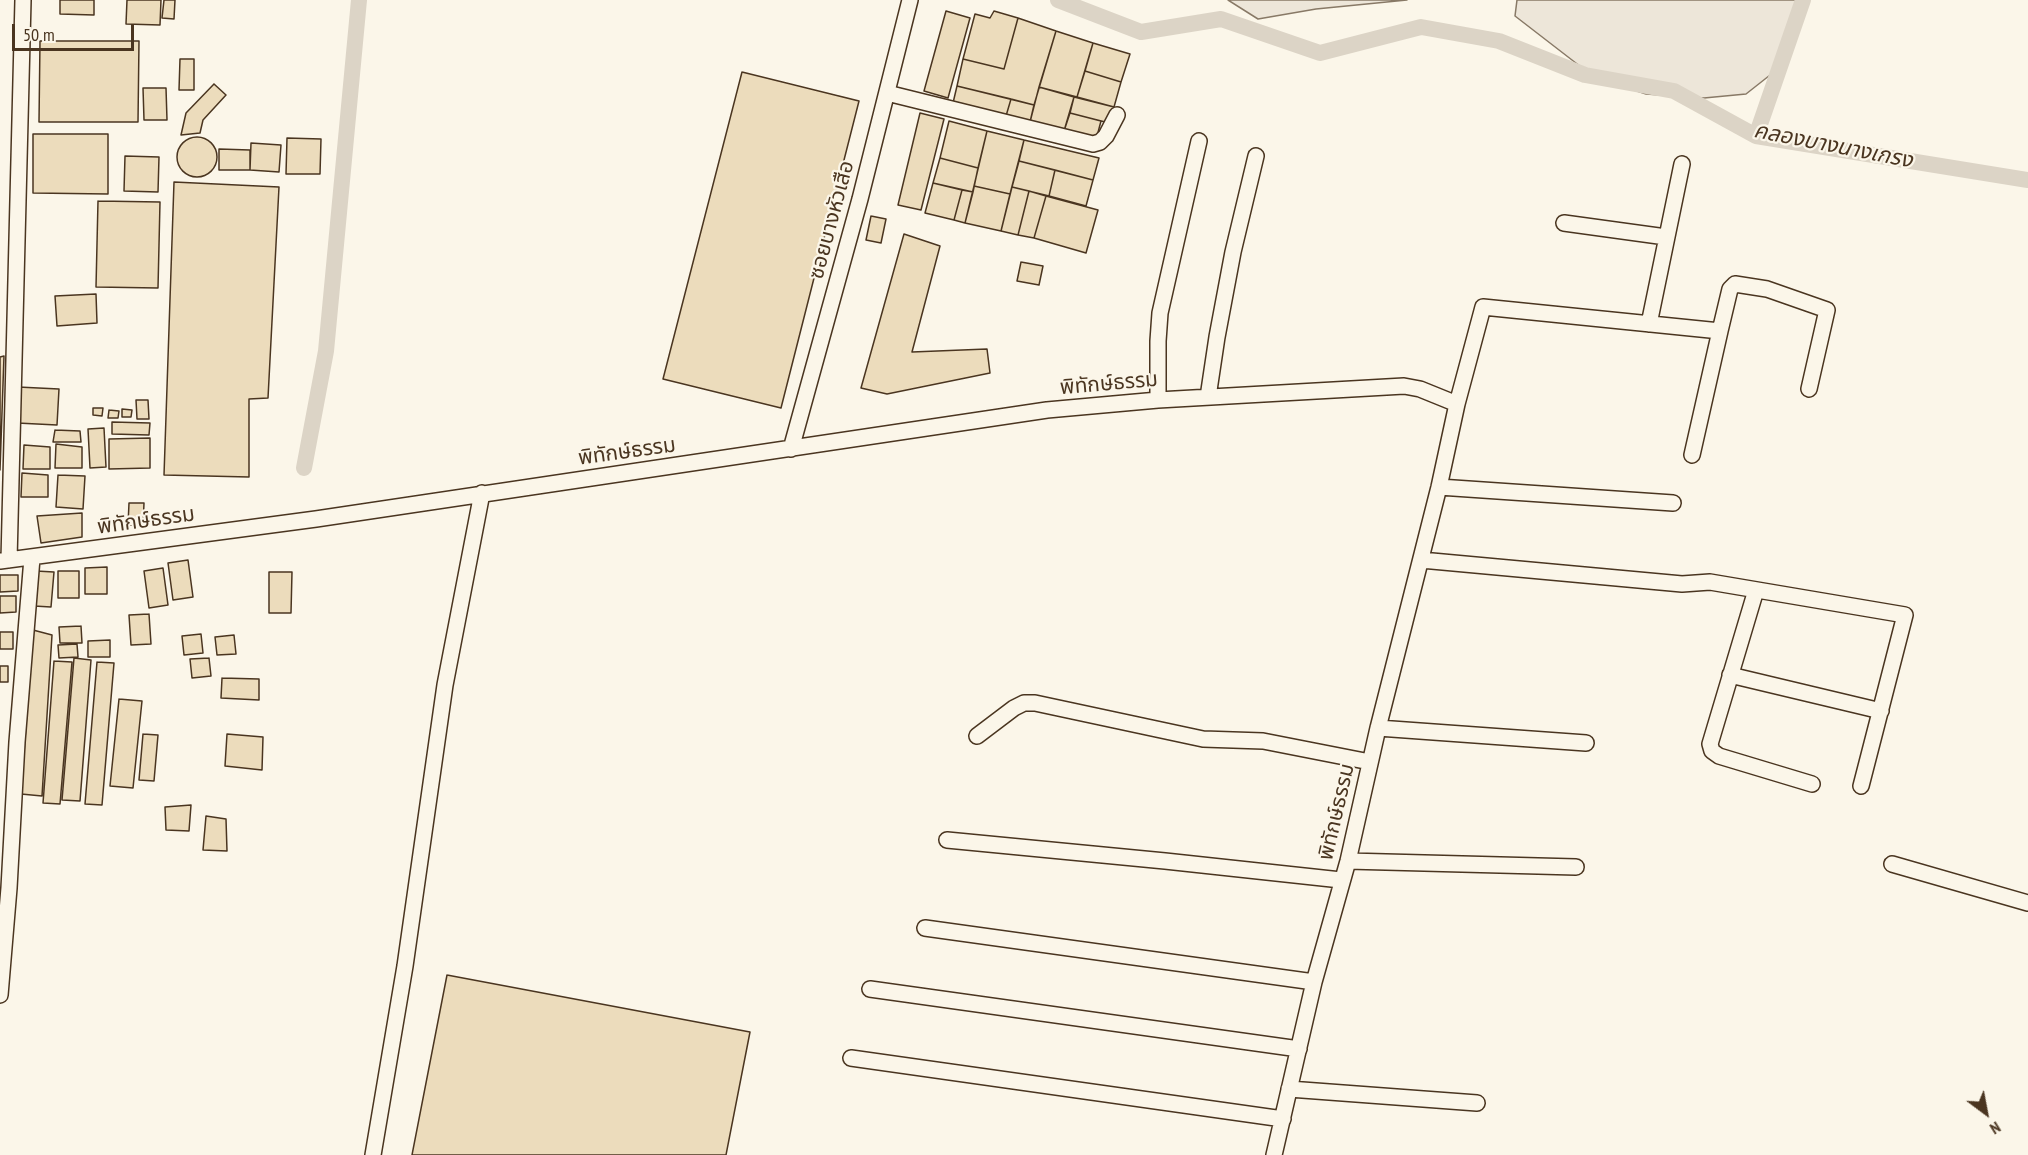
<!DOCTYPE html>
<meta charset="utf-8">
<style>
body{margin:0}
#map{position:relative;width:2028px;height:1155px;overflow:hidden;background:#fbf6e9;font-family:"PT Sans Narrow",sans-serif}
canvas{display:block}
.north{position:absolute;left:1956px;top:1083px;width:60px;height:60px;-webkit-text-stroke:4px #fbf6e9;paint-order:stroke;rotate:148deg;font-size:16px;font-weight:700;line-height:24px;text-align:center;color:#4a3520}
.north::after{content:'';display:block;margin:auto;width:21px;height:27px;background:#4a3520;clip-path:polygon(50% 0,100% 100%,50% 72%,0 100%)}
.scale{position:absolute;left:12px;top:24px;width:122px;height:27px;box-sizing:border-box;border:3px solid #4a3520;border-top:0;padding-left:8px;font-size:18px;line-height:21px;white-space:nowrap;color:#4a3520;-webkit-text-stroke:4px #fbf6e9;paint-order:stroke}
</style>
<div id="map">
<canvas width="2028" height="1155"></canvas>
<div class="north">N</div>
<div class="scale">50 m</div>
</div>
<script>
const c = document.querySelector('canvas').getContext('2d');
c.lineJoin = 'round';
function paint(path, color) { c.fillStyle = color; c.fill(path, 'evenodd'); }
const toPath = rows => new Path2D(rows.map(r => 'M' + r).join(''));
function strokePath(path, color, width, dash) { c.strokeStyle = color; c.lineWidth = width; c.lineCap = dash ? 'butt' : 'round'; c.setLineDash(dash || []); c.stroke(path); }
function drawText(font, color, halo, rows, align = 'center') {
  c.font = font + ' "PT Sans Narrow","Noto Sans Thai",sans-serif'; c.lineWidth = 4.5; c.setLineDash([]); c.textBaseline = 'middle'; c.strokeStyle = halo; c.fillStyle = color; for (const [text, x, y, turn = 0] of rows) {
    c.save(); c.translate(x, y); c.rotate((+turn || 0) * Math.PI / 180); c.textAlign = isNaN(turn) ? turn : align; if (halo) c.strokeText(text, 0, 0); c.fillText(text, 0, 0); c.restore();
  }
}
const green = toPath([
 [1228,0,1407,0,1316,9,1258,19,1228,0],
 [1517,0,1796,0,1779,68,1746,94,1704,98,1646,94,1594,77,1515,16,1517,0]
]);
paint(green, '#ede6d9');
strokePath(green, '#887966', 1.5);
strokePath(toPath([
 [1058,0,1141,32,1221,19,1320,53,1421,27,1499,41,1585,75,1674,91,1756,136,2028,180],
 [1756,136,1803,0],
 [304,468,326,351,359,0]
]), '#dcd4c6', 16);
const building = toPath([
 [60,0,94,0,94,15,60,14,60,0],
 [127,0,161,0,160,25,126,24,127,0],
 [164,0,175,0,174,19,162,18,164,0],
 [946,11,970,18,948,98,924,91,946,11],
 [994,11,1018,18,1004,69,963,59,975,14,990,18,994,11],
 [1018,18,1056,31,1034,105,957,86,963,59,1004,69,1018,18],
 [1056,31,1093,43,1077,97,1039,87,1056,31],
 [40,41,139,41,138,122,39,122,40,41],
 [1093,43,1130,54,1121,82,1085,71,1093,43],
 [180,59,194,59,194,90,179,90,180,59],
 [1085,71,1121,82,1114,107,1077,97,1085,71],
 [742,72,859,101,781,408,663,379,742,72],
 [214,84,226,95,203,120,200,133,181,135,186,113,214,84],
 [957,86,1011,99,1006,116,953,103,957,86],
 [1039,87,1074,97,1064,131,1030,122,1039,87],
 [143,88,166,88,167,120,144,120,143,88],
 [1074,97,1114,107,1109,123,1070,113,1074,97],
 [1011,99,1034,105,1030,122,1006,116,1011,99],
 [920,113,944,119,921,210,898,205,920,113],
 [1070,113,1101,121,1096,140,1064,131,1070,113],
 [949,121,987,131,978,168,940,158,949,121],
 [987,131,1024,140,1010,194,974,186,987,131],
 [33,134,108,134,108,194,33,193,33,134],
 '177 157a20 20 0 1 1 40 0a20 20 0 1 1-40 0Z',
 [287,138,321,139,320,174,286,174,287,138],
 [1024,140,1099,158,1093,180,1019,161,1024,140],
 [251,143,281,145,279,172,250,170,251,143],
 [219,149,250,150,250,170,219,170,219,149],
 [125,156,159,157,158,192,124,191,125,156],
 [940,158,978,168,973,192,933,183,940,158],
 [1019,161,1055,170,1049,196,1012,187,1019,161],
 [1055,170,1093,180,1086,206,1049,196,1055,170],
 [174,182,279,187,268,398,249,399,249,477,164,475,174,182],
 [933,183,962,190,954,220,925,213,933,183],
 [974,186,1010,194,1001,231,965,223,974,186],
 [1012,187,1029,191,1018,235,1001,231,1012,187],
 [962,190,973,192,965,223,954,220,962,190],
 [1029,191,1046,196,1034,238,1018,235,1029,191],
 [1046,196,1098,210,1086,253,1034,238,1046,196],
 [98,201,160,202,158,288,96,287,98,201],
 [871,216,886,219,881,243,866,240,871,216],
 [904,234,940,246,912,352,987,349,990,373,887,394,861,388,904,234],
 [1021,262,1043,266,1039,285,1017,281,1021,262],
 [96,294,97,323,57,326,55,296,96,294],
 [4,356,0,470,0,357,4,356],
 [18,387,59,389,57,425,17,423,18,387],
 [136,400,148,400,149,419,137,419,136,400],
 [93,408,103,408,102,416,93,415,93,408],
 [122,409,132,410,131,417,122,417,122,409],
 [109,410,119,411,118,418,108,418,109,410],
 [112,422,150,423,149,435,112,434,112,422],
 [104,428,106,467,90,468,88,429,104,428],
 [55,430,80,431,81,442,53,442,55,430],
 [150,438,150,468,109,469,109,439,150,438],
 [56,444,82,447,82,468,55,468,56,444],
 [24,445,50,447,50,469,23,469,24,445],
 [22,473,48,475,48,497,21,497,22,473],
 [58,475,85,476,83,509,56,507,58,475],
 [129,503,144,503,143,526,128,525,129,503],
 [82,513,82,537,41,543,37,516,82,513],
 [188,560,193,597,173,600,168,563,188,560],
 [107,567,107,594,85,594,85,568,107,567],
 [163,568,168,605,149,608,144,571,163,568],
 [36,571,54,572,51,607,34,606,36,571],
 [58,571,79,571,79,598,58,598,58,571],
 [269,572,292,572,291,613,269,613,269,572],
 [0,575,18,575,18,591,0,592,0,575],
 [0,596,16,596,16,612,0,613,0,596],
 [149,614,151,644,131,645,129,615,149,614],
 [81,626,82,643,60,643,59,627,81,626],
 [33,630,52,635,42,796,21,794,33,630],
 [0,632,13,632,13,649,0,649,0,632],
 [201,634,203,653,184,655,182,636,201,634],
 [234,635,236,654,217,655,215,637,234,635],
 [110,640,110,657,88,657,88,641,110,640],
 [77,644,78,657,59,658,58,645,77,644],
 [74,658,91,660,80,801,62,800,74,658],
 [209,658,211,676,192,678,190,659,209,658],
 [54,661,72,662,60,804,43,803,54,661],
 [97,662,114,663,102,805,85,804,97,662],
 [0,666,8,666,8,682,0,682,0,666],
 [222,678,259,679,259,700,221,698,222,678],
 [119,699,142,701,133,788,110,786,119,699],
 [143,734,158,735,154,781,139,780,143,734],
 [227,734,263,737,262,770,225,766,227,734],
 [191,805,189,831,166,830,165,807,191,805],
 [206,816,226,819,227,851,203,850,206,816],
 [447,975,750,1032,726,1155,412,1155,447,975]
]);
paint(building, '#ecdcbc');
strokePath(building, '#4a3520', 1.5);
const street = toPath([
 [887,93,1093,144,1100,142,1106,136,1117,115],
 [1564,223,1666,237],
 [1649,324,1682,164],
 [1720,331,1730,289,1735,284,1767,289,1827,310,1809,389],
 [1208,397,1217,337,1233,252,1256,156],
 [1158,400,1158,341,1160,313,1199,141],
 [1457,404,1483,307,1720,331,1692,455],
 [791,449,860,199,910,0],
 [1439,487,1673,503],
 [9,560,23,0],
 [1421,560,1682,584,1710,582,1905,615,1861,786],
 [0,561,316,519,1047,410,1158,400,1404,386,1420,389,1457,404,1439,487,1378,728,1348,861,1314,982,1274,1155],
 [1756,590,1710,744,1712,751,1719,756,1812,784],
 [1730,675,1881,711],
 [1378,728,1586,743],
 [977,736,1014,708,1024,703,1035,703,1203,739,1263,741,1370,762],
 [947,840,1165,861,1341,880],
 [1348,861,1576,867],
 [1892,864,2028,903],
 [925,928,1314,982],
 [870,989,1299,1049],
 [0,995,9,888,17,742,32,558],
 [851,1058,1283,1119],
 [1289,1089,1477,1103],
 [373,1155,405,966,445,685,482,493]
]);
strokePath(street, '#4a3520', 18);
strokePath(street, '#fbf6e9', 15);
drawText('21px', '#4a3520', '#fbf6e9', [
 ["ซอยบางหัวเสือ",832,220,-75],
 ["พิทักษ์ธรรม",1109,384,-5],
 ["พิทักษ์ธรรม",627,452,-8],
 ["พิทักษ์ธรรม",146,521,-8],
 ["พิทักษ์ธรรม",1337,812,-77]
]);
drawText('italic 22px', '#4a3520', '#fbf6e9', [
 ["คลองบางนางเกรง",1833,146,11]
]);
</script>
